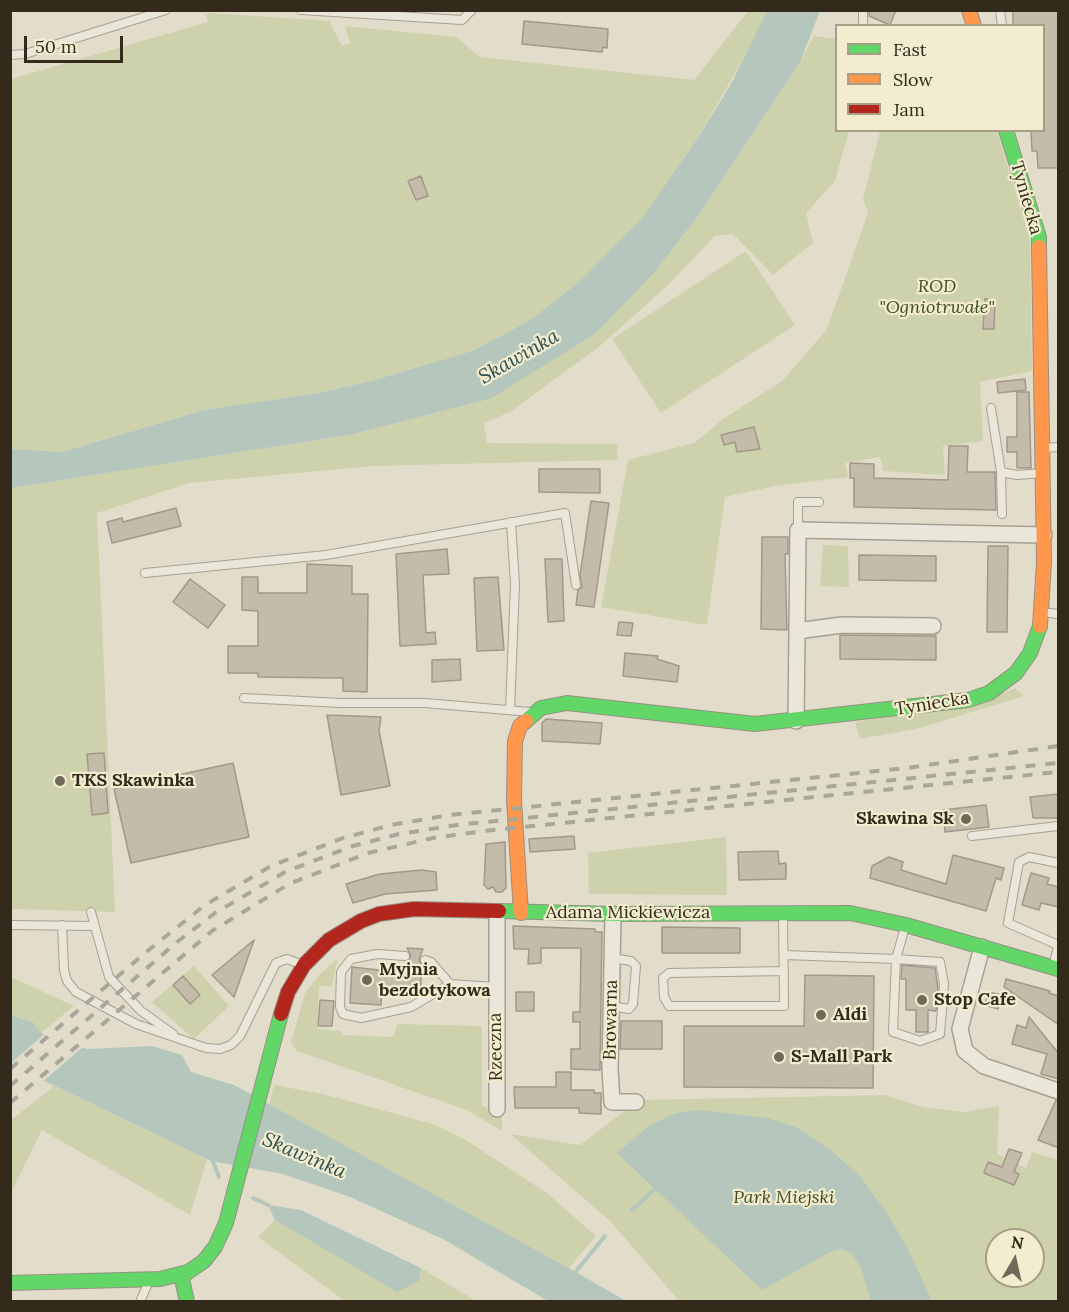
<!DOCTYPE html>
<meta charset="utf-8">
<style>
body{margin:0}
#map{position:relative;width:1069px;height:1312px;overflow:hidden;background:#e2ddca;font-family:Lora,serif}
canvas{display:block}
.frame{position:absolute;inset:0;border:12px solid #332a1c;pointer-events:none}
.legend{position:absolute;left:835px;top:24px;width:210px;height:108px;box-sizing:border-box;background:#f3ecce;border:2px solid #a69e87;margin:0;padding:8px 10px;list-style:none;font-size:18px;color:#332a1c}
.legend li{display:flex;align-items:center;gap:12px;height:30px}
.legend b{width:30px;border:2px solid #a69e87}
.north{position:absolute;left:985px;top:1228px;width:60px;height:60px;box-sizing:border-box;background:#f3ecce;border:2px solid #a69e87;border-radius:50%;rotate:9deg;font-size:16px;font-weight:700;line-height:24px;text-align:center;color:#332a1c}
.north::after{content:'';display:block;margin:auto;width:21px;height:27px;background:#706959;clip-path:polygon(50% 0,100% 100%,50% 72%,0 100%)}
.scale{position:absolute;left:24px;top:36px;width:99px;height:27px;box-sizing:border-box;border:3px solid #332a1c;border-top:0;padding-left:8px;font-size:18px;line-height:21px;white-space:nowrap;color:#332a1c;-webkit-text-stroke:4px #f3ecce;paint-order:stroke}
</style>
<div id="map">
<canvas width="1069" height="1312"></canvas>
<div class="frame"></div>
<ul class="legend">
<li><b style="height:8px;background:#63d668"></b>Fast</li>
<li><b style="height:8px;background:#ff974d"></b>Slow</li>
<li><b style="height:8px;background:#b3261e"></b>Jam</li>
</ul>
<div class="north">N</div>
<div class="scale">50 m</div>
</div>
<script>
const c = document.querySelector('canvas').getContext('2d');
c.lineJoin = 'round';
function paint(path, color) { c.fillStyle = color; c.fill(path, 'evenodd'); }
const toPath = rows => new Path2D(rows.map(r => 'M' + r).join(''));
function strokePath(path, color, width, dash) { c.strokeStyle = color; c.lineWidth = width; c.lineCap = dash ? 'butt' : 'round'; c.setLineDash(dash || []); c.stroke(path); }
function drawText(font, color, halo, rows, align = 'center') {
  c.font = font + ' Lora,serif'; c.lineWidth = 4.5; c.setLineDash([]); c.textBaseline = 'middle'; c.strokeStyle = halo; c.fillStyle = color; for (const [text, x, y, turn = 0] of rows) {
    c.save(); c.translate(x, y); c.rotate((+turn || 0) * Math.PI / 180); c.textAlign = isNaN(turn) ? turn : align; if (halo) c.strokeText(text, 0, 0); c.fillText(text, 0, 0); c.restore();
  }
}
paint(toPath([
 [748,11,767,11,762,26,699,136,643,217,580,281,529,321,472,351,371,381,318,393,204,410,62,452,11,449,11,79,208,22,206,15,211,13,329,21,342,46,350,43,345,26,456,37,480,57,694,80],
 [814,36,836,39,836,130,849,131,835,181,806,213,813,243,773,275,733,234,715,236,667,286,599,347,510,412,484,423,487,443,618,444,617,460,374,466,189,483,97,513,115,912,11,909,10,488,349,435,490,399,653,274,696,219,800,62],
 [880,131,997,131,1030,240,1032,371,980,382,983,441,943,446,945,475,883,471,880,457,845,463,848,477,775,486,725,497,707,625,601,607,628,460,694,443,723,419,782,381,827,329,868,213,863,199],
 [746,251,795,325,661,413,612,339],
 [823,545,848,546,849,587,820,586],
 [1015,688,1024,696,920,728,860,739,855,722,984,702],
 [726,837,727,895,589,894,588,853],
 [338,958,332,986,319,986,317,1029,342,1031,342,1035,394,1037,397,1024,482,1026,482,1106,502,1114,502,1131,467,1110,297,1051,291,1043,305,993,320,974],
 [194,966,229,1006,194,1039,152,1002],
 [11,977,74,1006,41,1033,33,1022,11,1015],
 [274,1085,323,1094,433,1124,466,1140,547,1193,596,1236,569,1268,269,1105],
 [54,1086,207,1159,190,1215,42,1130,11,1193,11,1120],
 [884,1095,923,1107,963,1112,999,1106,997,1154,1026,1168,1032,1152,1058,1160,1058,1301,679,1301,610,1221,510,1134,580,1145,639,1100],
 [997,1240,1033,1240,1033,1276,997,1276],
 [275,1220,397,1291,419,1281,421,1268,476,1301,345,1301,258,1237]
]), '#ced2ac');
paint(toPath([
 [767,11,820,11,800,62,696,219,653,274,595,334,490,399,349,435,11,488,11,449,62,452,204,410,318,393,371,381,472,351,529,321,580,281,643,217,699,136,731,84],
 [10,1015,33,1022,41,1033,87,1049,152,1046,182,1055,191,1072,234,1085,569,1268,626,1301,548,1301,443,1239,350,1197,283,1174,211,1161,11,1065],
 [701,1110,768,1118,798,1128,832,1151,860,1176,887,1213,909,1251,932,1301,871,1301,861,1268,851,1253,841,1249,830,1252,762,1290,617,1153,650,1125,676,1113],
 [268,1205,301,1210,421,1268,419,1281,397,1292,275,1220]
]), '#b5c7bd');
paint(toPath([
 [47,1032,85,1045,41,1083,10,1068,11,1063]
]), '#e2ddca');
strokePath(toPath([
 [212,1159,219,1177],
 [253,1198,268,1205],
 [632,1210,657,1187],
 [573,1275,605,1236]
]), '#b5c7bd', 4);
const building = toPath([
 [869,10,896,10,890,25,869,16,869,10],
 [1013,10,1059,10,1059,168,1038,168,1037,151,1032,151,1031,130,1044,130,1044,26,1013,26,1013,10],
 [524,21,608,29,607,48,603,47,602,52,522,44,524,21],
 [421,176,428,196,416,200,408,181,421,176],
 [985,299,995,300,994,329,983,329,985,299],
 [1025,379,1026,390,998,393,997,382,1025,379],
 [1017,392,1029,392,1031,468,1017,468,1017,452,1007,452,1007,437,1017,437,1017,392],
 [754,427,760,449,737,452,735,442,724,445,721,435,754,427],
 [949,446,968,446,967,472,995,472,996,510,854,507,854,478,850,478,850,463,874,464,874,478,948,480,949,446],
 [539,469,600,469,600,493,539,492,539,469],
 [591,501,609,503,594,607,576,605,578,590,582,587,580,575,591,501],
 [176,508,181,526,112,543,107,522,122,518,123,522,176,508],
 [762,537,788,537,788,554,785,554,787,630,761,629,762,537],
 [988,546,1008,546,1007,632,987,632,988,546],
 [447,549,449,574,423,575,426,633,435,632,436,644,400,646,396,554,447,549],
 [859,555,936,556,936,581,859,580,859,555],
 [545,559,562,559,564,621,548,622,545,559],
 [307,564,352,566,352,594,368,594,367,692,343,691,343,678,258,677,258,673,228,673,228,646,258,646,258,611,242,610,242,577,258,577,258,593,307,593,307,564],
 [498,577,504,650,477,651,474,578,498,577],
 [190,579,225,605,208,628,173,602,190,579],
 [619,622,633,623,631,636,617,635,619,622],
 [840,635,936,636,936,660,840,659,840,635],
 [625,653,658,656,657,659,679,666,677,682,623,676,625,653],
 [460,659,461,680,432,682,432,660,460,659],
 [327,715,381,717,379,731,390,786,341,795,327,715],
 [546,719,602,723,600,744,542,741,542,723,546,719],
 [104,753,108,813,92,815,87,754,104,753],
 [233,763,249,837,131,863,114,789,233,763],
 [1059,794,1059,818,1033,818,1030,797,1059,794],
 [986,805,989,827,945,832,943,810,986,805],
 [574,836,575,849,530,852,529,839,574,836],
 [505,842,506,888,502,892,496,892,493,887,488,889,484,885,486,844,505,842],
 [778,851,779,864,786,863,786,879,739,880,738,852,778,851],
 [953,855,1004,868,1001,880,996,878,986,911,870,878,872,866,889,857,903,862,901,870,946,884,953,855],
 [422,870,436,872,437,890,385,894,353,903,346,884,380,874,422,870],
 [1031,873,1049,878,1047,884,1059,887,1059,907,1041,903,1039,910,1022,905,1031,873],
 [513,926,595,929,595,932,602,932,600,1070,571,1069,571,1049,580,1049,580,1022,573,1022,573,1012,580,1012,581,948,541,948,541,963,528,964,529,949,514,949,513,926],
 [662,927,740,928,740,953,662,953,662,927],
 [254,940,234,997,212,975,254,940],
 [407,948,423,949,419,959,422,965,420,995,404,995,405,988,382,987,381,1005,350,1003,352,967,405,973,406,962,411,956,407,948],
 [902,965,935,968,938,989,936,1011,928,1010,928,1032,916,1032,916,1010,906,1010,906,979,901,979,902,965],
 [805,975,874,976,873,1088,684,1087,684,1026,804,1026,805,975],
 [183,976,200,995,190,1004,173,985,183,976],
 [1006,979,1050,991,1049,993,1059,996,1059,1025,1004,987,1006,979],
 [516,992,534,992,534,1011,516,1011,516,992],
 [988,992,1002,995,998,1009,985,1005,988,992],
 [320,1000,334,1001,332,1026,318,1026,320,1000],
 [1029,1017,1059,1054,1059,1079,1041,1074,1047,1054,1012,1044,1017,1025,1026,1028,1029,1017],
 [621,1021,662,1021,662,1049,620,1049,621,1021],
 [556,1072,571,1072,571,1090,594,1090,594,1093,601,1093,601,1114,579,1113,579,1108,515,1108,514,1087,556,1087,556,1072],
 [1056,1100,1059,1101,1059,1148,1038,1140,1056,1100],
 [1009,1149,1022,1153,1014,1172,1019,1174,1014,1185,984,1173,988,1162,1002,1167,1009,1149]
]);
paint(building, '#c5bbab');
strokePath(building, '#a19889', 1.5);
const lane = toPath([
 [301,10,462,20,472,10],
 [1000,10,1002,26],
 [863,26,863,10],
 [10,55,25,54,166,10],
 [991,408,1001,472,1017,475,1043,473],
 [1044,448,1058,447],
 [1001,472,1002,514],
 [798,530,798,502,819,502],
 [145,573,326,555,565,513,576,585],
 [1042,612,1058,614],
 [244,698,341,703,425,703,530,712],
 [510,710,515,584,511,522],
 [972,836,1058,826],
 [1058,863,1029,857,1019,862,1008,923,1058,945],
 [91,912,109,977,141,1011,173,1034],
 [783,913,784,1006,669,1006,664,997,663,978,669,973,784,971],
 [10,925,94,926],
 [62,925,64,970,67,981,76,992,136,1024,206,1048,220,1049,231,1045,240,1036,276,963,287,959,303,965],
 [784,955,896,959,905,927],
 [405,956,377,954,351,959,341,972,340,1007,343,1014,361,1018,411,1007,450,984],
 [896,959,940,962,944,984,940,1034,920,1041,893,1032,896,959],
 [425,960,431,962,450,984,495,987],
 [1053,966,1058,947],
 [611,1006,629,1009,633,1004,636,966,631,961,612,958],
 [140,1302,149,1281]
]);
const street = toPath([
 [933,626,842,625,797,631,798,530,1044,535],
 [796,721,797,631],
 [613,914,610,1069,612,1102,636,1102],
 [982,947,960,1029,965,1051,984,1066,1058,1091],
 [497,1109,497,912]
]);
const fast = toPath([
 [1006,130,1039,237,1039,247],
 [526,721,541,708,567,703,755,724,968,700,989,693,1016,673,1030,653,1040,626],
 [499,911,613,914,850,913,906,925,1058,969],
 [181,1274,187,1302],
 [10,1283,160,1279,188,1272,204,1261,215,1247,226,1223,281,1014]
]);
const slow = toPath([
 [969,10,974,26],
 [1039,247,1044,562,1040,626],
 [521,913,514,800,515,741,520,726,526,721]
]);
const jam = toPath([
 [281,1014,288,992,304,965,329,940,361,921,379,914,414,909,499,911]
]);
strokePath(lane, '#a6a093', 10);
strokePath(street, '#a6a093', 18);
strokePath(fast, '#969083', 16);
strokePath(slow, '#969083', 16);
strokePath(jam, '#969083', 16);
strokePath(lane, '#eae6da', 8);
strokePath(street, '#eae6da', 15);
strokePath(fast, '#63d668', 14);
strokePath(slow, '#ff974d', 14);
strokePath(jam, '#b3261e', 14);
strokePath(toPath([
 [10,1069,145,953,205,905,271,866,343,838,391,825,450,815,907,768,1058,746],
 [10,1086,177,942,215,913,287,871,353,846,399,834,457,825,1058,763],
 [10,1103,212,931,289,884,368,853,433,838,484,831,1058,772]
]), '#a9a69b', 4, [10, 10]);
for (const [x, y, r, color] of [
 [60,781,6,"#706959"],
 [966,819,6,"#706959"],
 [367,980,6,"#706959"],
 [922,1000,6,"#706959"],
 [821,1015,6,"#706959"],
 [779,1057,6,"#706959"]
]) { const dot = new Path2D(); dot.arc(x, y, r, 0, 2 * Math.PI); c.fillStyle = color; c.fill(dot); strokePath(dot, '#f3ecce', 2); }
drawText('18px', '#332a1c', '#f3ecce', [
 ["Tyniecka",1026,198,74],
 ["Tyniecka",932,704,-9],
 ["Adama Mickiewicza",628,913],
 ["Browarna",611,1020,-89],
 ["Rzeczna",496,1047,-91]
]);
drawText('italic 18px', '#404f23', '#f3ecce', [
 ["ROD",937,287],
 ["\"Ogniotrwałe\"",937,308],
 ["Park Miejski",784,1198]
]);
drawText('bold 18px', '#332a1c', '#f3ecce', [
 ["TKS Skawinka",72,781],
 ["Skawina Sk",954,819,"right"],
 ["Myjnia",379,970],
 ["bezdotykowa",379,991],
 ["Stop Cafe",934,1000],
 ["Aldi",833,1015],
 ["S-Mall Park",791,1057]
], 'left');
drawText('italic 20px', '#2c5153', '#f3ecce', [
 ["Skawinka",519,357,-30],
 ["Skawinka",304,1156,23]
]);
</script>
